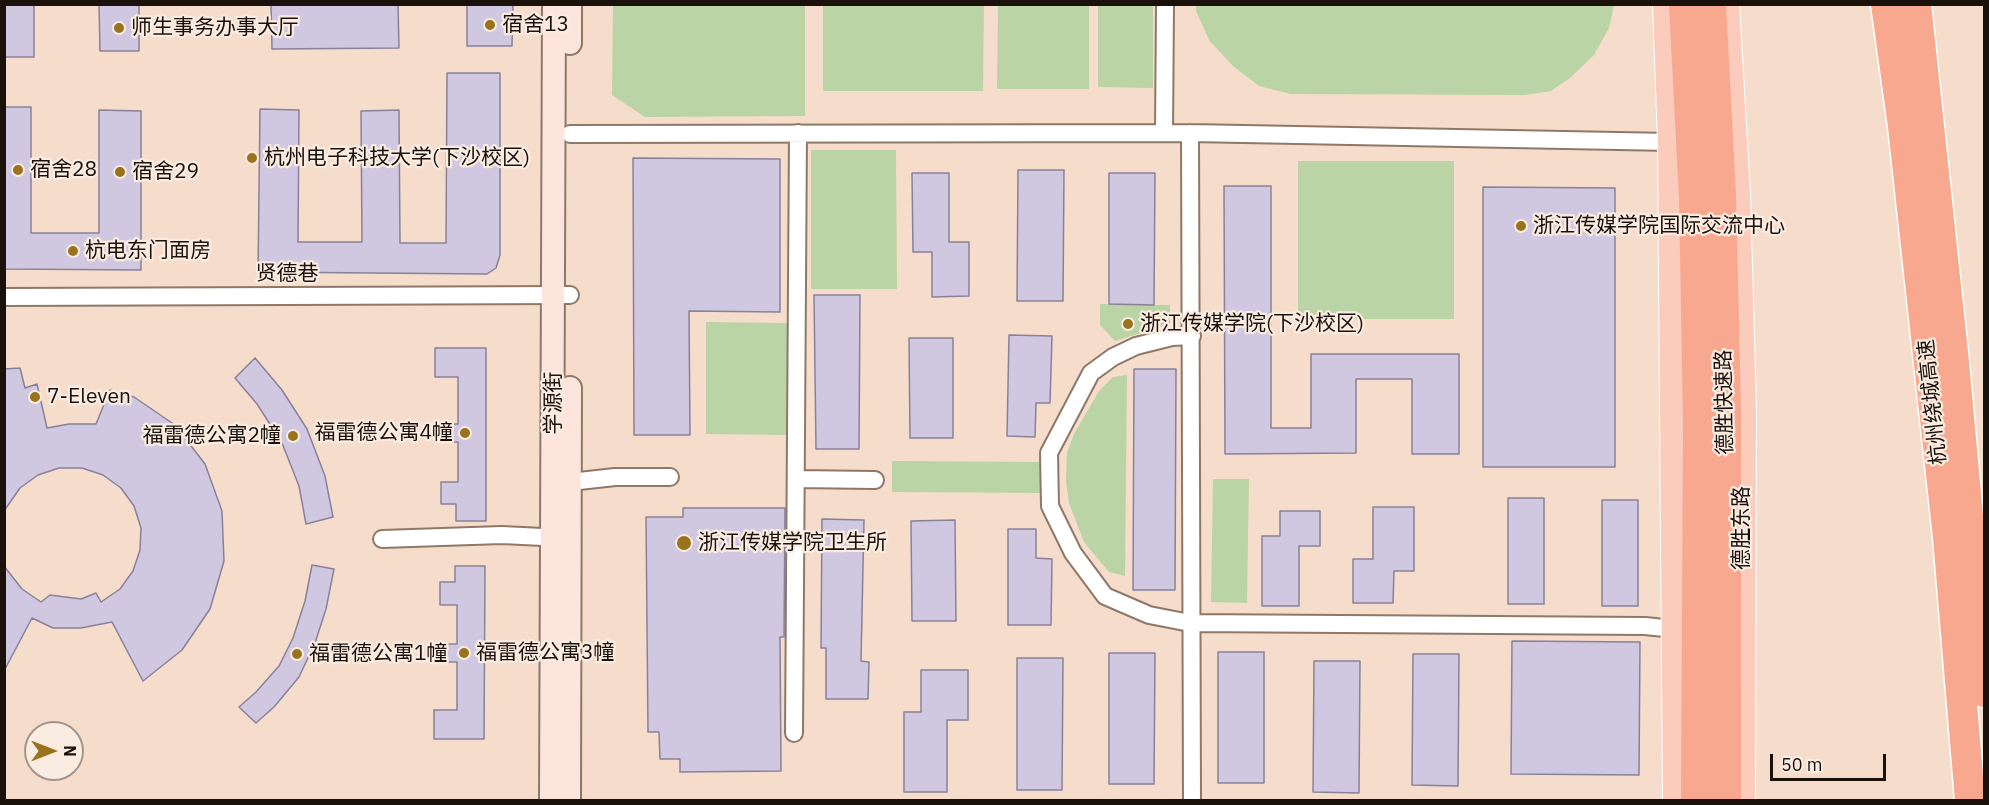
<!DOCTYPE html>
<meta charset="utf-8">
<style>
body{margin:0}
#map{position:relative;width:1989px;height:805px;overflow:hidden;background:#f6ddcb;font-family:"IBM Plex Sans",sans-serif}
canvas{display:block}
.frame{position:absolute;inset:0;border:6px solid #1a110b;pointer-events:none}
.north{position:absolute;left:24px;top:721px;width:60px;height:60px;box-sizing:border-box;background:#fbece2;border:2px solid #a1948c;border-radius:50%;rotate:90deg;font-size:16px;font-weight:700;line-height:24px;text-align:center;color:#1a110b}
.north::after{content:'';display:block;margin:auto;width:21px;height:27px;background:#98721d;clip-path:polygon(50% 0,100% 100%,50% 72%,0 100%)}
.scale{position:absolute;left:1770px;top:754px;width:116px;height:27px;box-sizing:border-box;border:3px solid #1a110b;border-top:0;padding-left:8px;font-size:18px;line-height:21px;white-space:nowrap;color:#1a110b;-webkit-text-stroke:4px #fbece2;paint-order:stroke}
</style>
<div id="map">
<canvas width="1989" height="805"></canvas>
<div class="frame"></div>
<div class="north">N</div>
<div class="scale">50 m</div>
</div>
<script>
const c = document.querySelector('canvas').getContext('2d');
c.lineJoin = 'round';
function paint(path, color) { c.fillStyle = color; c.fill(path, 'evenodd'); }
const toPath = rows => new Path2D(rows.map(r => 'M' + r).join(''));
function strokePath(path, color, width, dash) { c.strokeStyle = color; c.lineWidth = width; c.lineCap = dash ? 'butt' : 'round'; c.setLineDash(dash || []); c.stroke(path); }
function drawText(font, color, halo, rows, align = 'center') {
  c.font = font + ' "IBM Plex Sans","Noto Sans SC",sans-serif'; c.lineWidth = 4.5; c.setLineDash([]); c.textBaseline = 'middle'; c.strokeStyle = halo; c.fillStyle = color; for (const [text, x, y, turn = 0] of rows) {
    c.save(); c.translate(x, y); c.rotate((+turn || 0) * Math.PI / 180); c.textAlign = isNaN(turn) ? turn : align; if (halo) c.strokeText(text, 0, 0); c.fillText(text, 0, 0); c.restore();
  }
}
paint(toPath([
 [613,5,805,5,805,116,645,117,612,95],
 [823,5,984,5,983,91,823,91],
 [998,5,1089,5,1089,89,997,89],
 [1098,5,1153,5,1153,88,1098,87],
 [1196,5,1614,4,1614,5,1609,28,1594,55,1570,78,1551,91,1525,95,1291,94,1259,86,1233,66,1209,40,1196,11],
 [811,150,896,150,897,289,811,289],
 [1298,161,1454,161,1454,319,1298,319],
 [1100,304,1170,305,1170,324,1115,341,1100,325],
 [706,322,787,323,787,435,706,434],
 [1127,375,1125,576,1109,572,1084,542,1069,503,1066,481,1067,453,1074,434,1099,391,1113,377],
 [892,461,1040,462,1040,493,892,492],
 [1213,479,1249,479,1247,603,1211,602]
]), '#bbd4a5');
const building = toPath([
 [4,4,34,4,34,57,4,57,4,4],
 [99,4,139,4,139,51,100,51,99,4],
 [271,4,398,4,399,48,272,49,271,4],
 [467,4,513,4,512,46,467,46,467,4],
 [447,73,500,73,500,255,496,268,487,274,258,272,260,109,299,110,298,242,362,242,361,111,399,110,400,243,446,243,447,73],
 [4,107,31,107,31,233,99,233,99,110,141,111,141,270,4,269,4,107],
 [633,158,780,159,780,312,689,311,690,435,634,435,633,158],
 [1018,170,1064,170,1063,301,1017,301,1018,170],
 [912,173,949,173,949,242,969,242,969,296,932,297,932,252,913,252,912,173],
 [1109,173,1155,173,1154,305,1109,304,1109,173],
 [1224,186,1271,186,1271,428,1311,428,1311,354,1459,354,1459,454,1412,454,1412,379,1356,379,1356,453,1225,454,1224,186],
 [1483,187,1615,188,1615,467,1483,467,1483,187],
 [814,295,860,295,859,449,816,449,814,295],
 [1009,335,1052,336,1050,403,1036,403,1035,437,1007,436,1009,335],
 [909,338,953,338,953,438,910,438,909,338],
 [435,348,486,348,486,521,456,521,456,504,441,504,441,482,458,482,458,442,444,442,444,424,458,424,458,377,435,377,435,348],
 [255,358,282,390,307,429,325,476,333,517,306,524,299,486,282,443,257,404,235,378,255,358],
 [20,368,25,388,37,384,47,428,69,424,96,424,110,390,134,397,175,425,205,464,222,511,224,561,210,609,182,650,143,681,112,622,81,628,53,628,32,618,4,671,4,566,22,589,41,602,50,595,81,599,96,593,101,602,120,589,133,571,140,550,141,528,134,506,121,488,103,475,82,468,59,468,38,475,20,488,4,511,4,369,20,368],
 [1134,369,1176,369,1175,590,1133,590,1134,369],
 [1508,498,1544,498,1544,604,1508,604,1508,498],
 [1602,500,1638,500,1638,606,1602,606,1602,500],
 [1373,507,1414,507,1414,571,1394,571,1393,603,1353,603,1353,559,1373,559,1373,507],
 [683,508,785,508,784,637,780,637,781,771,680,772,680,759,660,759,659,732,648,732,646,517,683,517,683,508],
 [1280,511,1320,511,1320,546,1299,546,1299,606,1262,606,1262,536,1280,536,1280,511],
 [822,519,864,520,861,661,869,662,868,699,826,699,826,648,821,648,822,519],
 [955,520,956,621,912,621,911,521,955,520],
 [1008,529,1036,529,1036,558,1052,559,1051,625,1008,625,1008,529],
 [312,565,334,569,326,609,315,643,299,677,274,707,256,723,239,707,256,692,279,666,293,638,305,601,312,565],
 [455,566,485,566,484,739,434,739,434,710,457,710,457,662,443,662,443,644,457,644,457,605,440,605,440,582,455,582,455,566],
 [1512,641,1640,642,1639,775,1511,774,1512,641],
 [1218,652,1264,652,1264,783,1218,783,1218,652],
 [1109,653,1155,653,1154,784,1109,784,1109,653],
 [1413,654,1459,654,1458,786,1412,785,1413,654],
 [1017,658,1063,658,1062,790,1017,790,1017,658],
 [1314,661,1360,661,1359,793,1313,792,1314,661],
 [921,670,968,670,968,720,947,720,947,792,904,792,904,712,921,712,921,670]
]);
paint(building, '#d0c7e0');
strokePath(building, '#8a8199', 1.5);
const street = toPath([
 [1164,133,1165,4],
 [1190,133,1192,800],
 [570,134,1190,133,1671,142],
 [4,297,570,295],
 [1192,336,1172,337,1136,346,1113,357,1091,373,1049,453,1050,506,1073,553,1105,596,1149,615,1190,623,1645,626,1674,629],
 [797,479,875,480],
 [570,482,615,477,670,477],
 [382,539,502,535,563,538],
 [794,733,798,133]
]);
const secondary = toPath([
 [570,43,570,4],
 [551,800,554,4],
 [569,800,570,388]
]);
const primary = toPath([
 [1666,4,1671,142,1676,800],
 [1726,4,1737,194,1743,409,1742,800]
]);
const highway = toPath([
 [1684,4,1694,198,1698,423,1696,800],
 [1711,4,1721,195,1726,413,1726,800],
 [1886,4,1903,126,1948,537,1970,800],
 [1916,4,1954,362,1984,692]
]);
strokePath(street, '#8e7868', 20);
strokePath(secondary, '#8e7868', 26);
strokePath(primary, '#fff', 28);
strokePath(highway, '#fff', 33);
strokePath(street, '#fff', 16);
strokePath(secondary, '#fde5dd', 22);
strokePath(primary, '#fbcbbc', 26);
strokePath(highway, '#f8a88f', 30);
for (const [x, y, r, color] of [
 [490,25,6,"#98721d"],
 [119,28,6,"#98721d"],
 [252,158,6,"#98721d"],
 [18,170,6,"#98721d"],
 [120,172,6,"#98721d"],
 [1521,226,6,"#98721d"],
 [73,251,6,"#98721d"],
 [1128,324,6,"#98721d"],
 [35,397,6,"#98721d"],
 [465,433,6,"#98721d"],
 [293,436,6,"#98721d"],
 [684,543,8,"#98721d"],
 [464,653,6,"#98721d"],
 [297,654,6,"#98721d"]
]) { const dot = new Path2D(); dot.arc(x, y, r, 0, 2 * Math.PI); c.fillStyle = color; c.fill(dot); strokePath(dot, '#fbece2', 2); }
drawText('21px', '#1a110b', '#fbece2', [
 ["宿舍13",502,25],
 ["师生事务办事大厅",131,28],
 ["杭州电子科技大学(下沙校区)",264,158],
 ["宿舍28",30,170],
 ["宿舍29",132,172],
 ["浙江传媒学院国际交流中心",1533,226],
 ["杭电东门面房",85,251],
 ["浙江传媒学院(下沙校区)",1140,324],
 ["7-Eleven",47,397],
 ["福雷德公寓4幢",453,433,"right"],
 ["福雷德公寓2幢",281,436,"right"],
 ["浙江传媒学院卫生所",698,543],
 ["福雷德公寓3幢",476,653],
 ["福雷德公寓1幢",309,654]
], 'left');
drawText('21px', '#1a110b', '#fbece2', [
 ["贤德巷",287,274],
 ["德胜快速路",1725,402,-91],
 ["杭州绕城高速",1933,402,-96],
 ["学源街",554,403,-90],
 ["德胜东路",1742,528,-90]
]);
</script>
